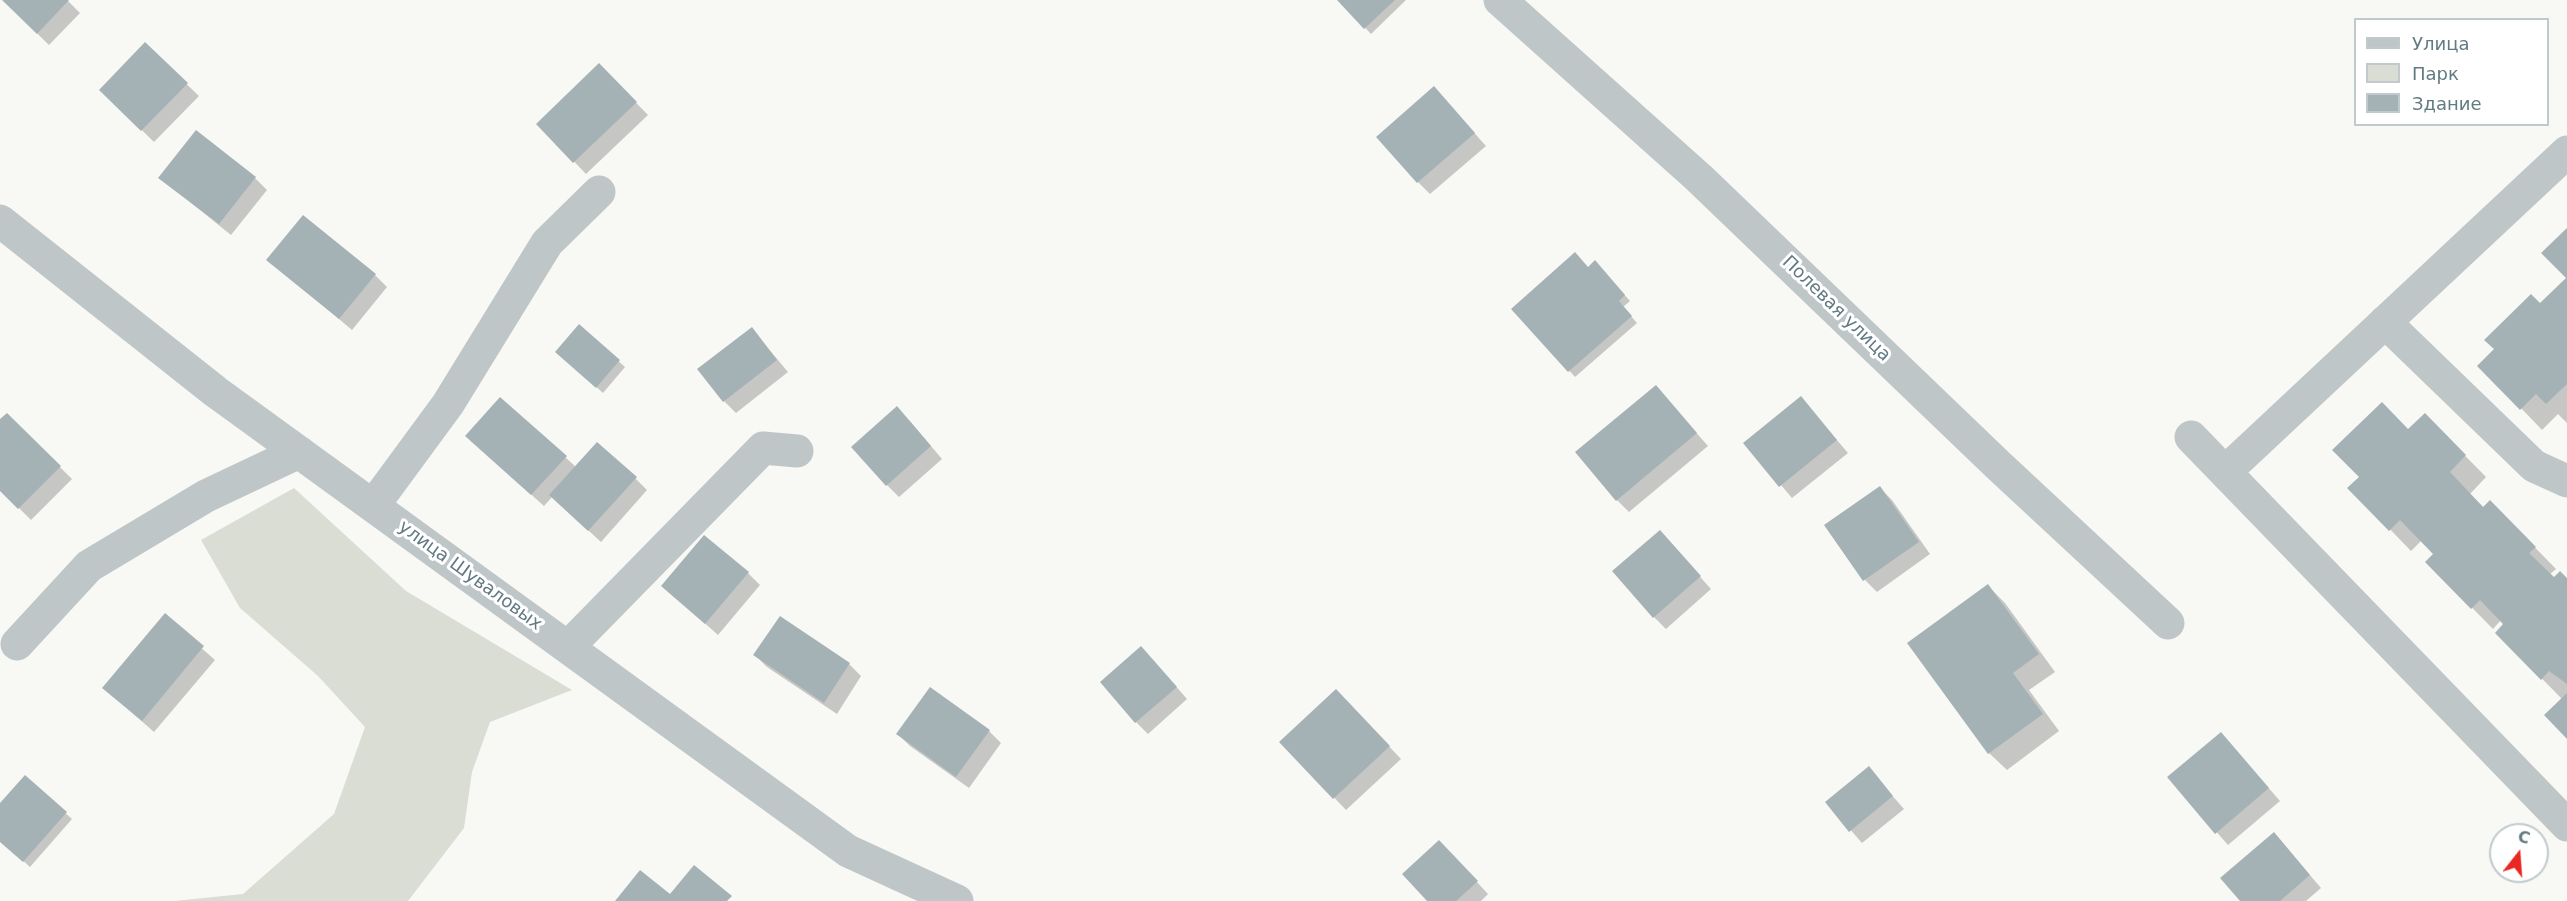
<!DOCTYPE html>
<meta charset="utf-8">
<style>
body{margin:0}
#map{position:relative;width:2567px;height:901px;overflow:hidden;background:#f8f8f5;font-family:"DejaVu Sans",sans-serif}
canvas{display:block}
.legend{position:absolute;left:2354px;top:18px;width:195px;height:108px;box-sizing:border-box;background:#fff;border:2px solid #c0cacd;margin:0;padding:8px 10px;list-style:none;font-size:18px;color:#627a82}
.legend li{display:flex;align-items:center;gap:12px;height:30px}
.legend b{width:30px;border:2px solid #c0cacd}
.north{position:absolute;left:2489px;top:823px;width:60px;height:60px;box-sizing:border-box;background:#fff;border:2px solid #c0cacd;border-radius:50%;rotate:17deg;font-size:16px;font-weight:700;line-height:24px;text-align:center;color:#627a82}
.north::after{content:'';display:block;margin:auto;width:21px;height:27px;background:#ea2823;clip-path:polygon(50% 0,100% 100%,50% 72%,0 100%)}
</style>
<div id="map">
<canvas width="2567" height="901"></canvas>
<ul class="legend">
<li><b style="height:8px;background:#bfc6c8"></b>Улица</li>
<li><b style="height:16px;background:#d9ddd4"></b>Парк</li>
<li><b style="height:16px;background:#a5b2b5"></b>Здание</li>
</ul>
<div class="north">С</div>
</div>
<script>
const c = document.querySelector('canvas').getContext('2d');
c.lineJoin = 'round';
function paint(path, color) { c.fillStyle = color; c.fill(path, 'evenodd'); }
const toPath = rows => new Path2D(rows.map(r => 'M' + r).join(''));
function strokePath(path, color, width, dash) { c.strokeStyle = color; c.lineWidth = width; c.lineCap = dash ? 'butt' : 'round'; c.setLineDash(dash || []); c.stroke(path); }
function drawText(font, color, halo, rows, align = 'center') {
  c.font = font + ' "DejaVu Sans",sans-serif'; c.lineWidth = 6; c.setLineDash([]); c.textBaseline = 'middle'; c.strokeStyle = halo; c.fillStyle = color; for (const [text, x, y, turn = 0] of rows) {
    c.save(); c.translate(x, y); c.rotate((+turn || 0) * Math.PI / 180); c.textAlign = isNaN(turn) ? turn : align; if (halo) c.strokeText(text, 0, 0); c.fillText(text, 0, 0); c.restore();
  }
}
paint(toPath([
 [294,488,406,591,572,690,490,722,472,772,464,828,408,901,174,901,243,894,334,814,365,727,318,676,240,608,201,540]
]), '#d9ddd4');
paint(toPath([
 [3,0,67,0,80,13,49,45],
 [1339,0,1406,0,1371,34],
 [145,44,199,96,154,142,101,90],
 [599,65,648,115,586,174,538,124],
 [1445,100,1486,146,1430,194,1418,182],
 [160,178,255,178,267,190,231,235],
 [268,259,375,275,387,287,352,330],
 [1588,268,1601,268,1630,301,1623,307,1637,323,1575,377,1514,309],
 [2567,280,2567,423,2558,414,2542,430,2521,408,2540,305],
 [579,326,625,367,603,393,563,357],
 [752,329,788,372,736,413,724,401],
 [1656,387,1708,446,1629,512,1617,500],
 [1801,398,1848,453,1792,498,1745,443],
 [7,415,72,479,31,520,0,489,0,422],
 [2425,415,2486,477,2470,494,2484,508,2511,523,2556,569,2549,575,2554,579,2567,580,2567,737,2562,699,2497,633,2505,624,2501,620,2493,629,2427,562,2435,554,2422,540,2411,551,2350,488],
 [909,420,942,459,899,497,887,485],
 [479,448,565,457,576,467,635,478,647,490,601,542,552,497,544,506],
 [1880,488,1892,500,1930,554,1877,592,1865,580],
 [1660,532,1711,589,1666,629,1654,617],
 [748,573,760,585,718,635,663,586],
 [1988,586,2005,603,2055,672,2029,690,2059,731,2007,770,1989,753],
 [165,616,215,660,154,732,104,688],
 [780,618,849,664,861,676,837,714,767,667,755,655],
 [1153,660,1187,699,1148,734,1136,722],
 [1348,703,1401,759,1346,810,1281,742],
 [989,731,1001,743,969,788,910,746,898,734],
 [2232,746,2280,801,2228,845,2169,778],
 [1868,768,1904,809,1862,843,1827,803],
 [25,777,72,819,30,867,0,840,0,805],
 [2285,846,2321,888,2306,901,2242,901],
 [1451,854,1488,894,1481,901,1429,901]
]), '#0003');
paint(toPath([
 [2,0,69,0,37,34],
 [1337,0,1395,0,1364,29],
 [145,42,188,83,141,131,99,90],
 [599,63,637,102,573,163,536,124],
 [1434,86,1475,133,1417,183,1376,137],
 [196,130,256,177,219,224,158,178],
 [303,215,376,274,339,319,266,260],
 [2567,228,2567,384,2546,404,2536,394,2520,410,2477,366,2494,349,2484,340,2531,294,2540,303,2566,278,2541,253],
 [1575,252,1588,267,1595,260,1625,295,1619,301,1632,316,1568,372,1511,309],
 [579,324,620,360,596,388,555,352],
 [752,327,777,360,723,402,697,369],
 [1656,385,1697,433,1616,501,1575,452],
 [1801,396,1837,440,1779,487,1743,443],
 [500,397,567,456,531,495,465,436],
 [2382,402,2408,429,2425,413,2466,455,2450,472,2483,507,2490,500,2536,547,2529,553,2554,577,2560,571,2567,578,2567,684,2549,671,2541,680,2495,633,2503,624,2480,600,2471,609,2425,562,2433,554,2400,520,2389,531,2347,488,2359,477,2332,450],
 [897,406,931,446,886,486,851,447],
 [7,413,61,466,18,509,0,491,0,419],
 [597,442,637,477,588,531,549,495],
 [1880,486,1919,542,1863,581,1824,525],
 [1660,530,1701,576,1653,618,1612,571],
 [704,535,749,572,705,624,661,586],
 [1988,584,2039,654,2013,673,2043,714,1988,754,1907,643],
 [165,613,204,646,142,721,102,688],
 [780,616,850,663,824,703,753,655],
 [1141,646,1177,687,1135,723,1100,682],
 [930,687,990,730,956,777,896,734],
 [1336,689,1390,746,1333,799,1279,742],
 [2567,693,2567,739,2544,715],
 [2221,732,2269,788,2215,834,2167,777],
 [1869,766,1893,796,1849,832,1825,802],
 [25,775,67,812,23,862,0,842,0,803],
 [2274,832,2310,875,2280,901,2240,901,2220,878],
 [1439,840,1478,881,1456,901,1427,901,1402,874],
 [694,865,732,896,727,901,615,901,640,870,670,894]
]), '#a5b2b5');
strokePath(toPath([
 [1500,0,1699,178,1998,465,2168,623],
 [0,221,216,392,848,851,957,901],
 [2385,322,2534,466,2567,481],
 [2191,437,2567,825],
 [2225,472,2567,152],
 [373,506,448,404,547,243,599,192],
 [17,644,89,566,206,496,299,452],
 [568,647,763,448,797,451]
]), '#bfc6c8', 33);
drawText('18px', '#627a82', '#fff', [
 ["Полевая улица",1836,309,44],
 ["улица Шуваловых",470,576,36]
]);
</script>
